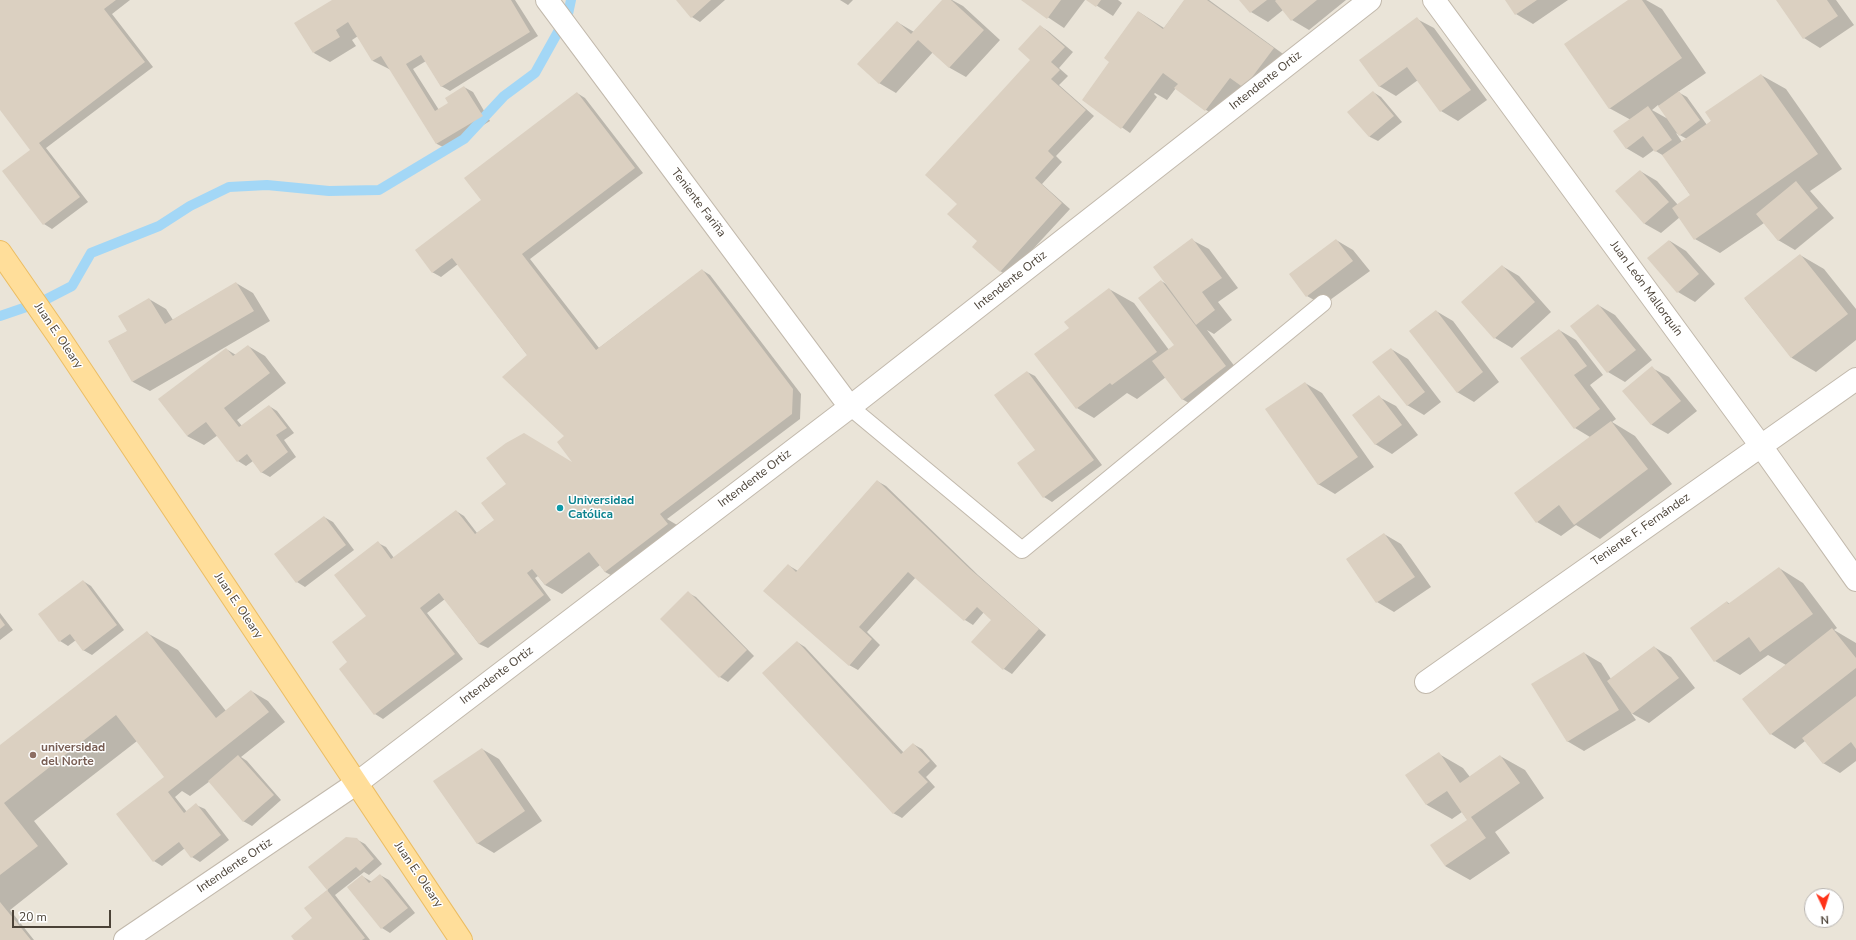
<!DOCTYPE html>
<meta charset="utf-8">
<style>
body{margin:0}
#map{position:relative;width:1856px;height:940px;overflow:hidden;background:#f6f2ea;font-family:"Nunito Sans",sans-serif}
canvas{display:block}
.north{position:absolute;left:1804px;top:888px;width:40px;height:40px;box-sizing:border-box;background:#fff;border:1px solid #b7b3af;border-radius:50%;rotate:176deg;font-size:11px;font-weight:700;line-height:16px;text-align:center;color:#4b4237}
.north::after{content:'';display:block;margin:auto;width:14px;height:18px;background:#ff3218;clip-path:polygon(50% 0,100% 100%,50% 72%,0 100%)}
.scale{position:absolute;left:12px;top:910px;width:99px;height:18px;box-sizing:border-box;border:2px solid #4b4237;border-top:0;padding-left:5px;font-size:12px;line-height:14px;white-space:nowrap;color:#4b4237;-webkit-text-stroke:3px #fff;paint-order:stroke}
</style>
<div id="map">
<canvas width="1856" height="940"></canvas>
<div class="north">N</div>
<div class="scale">20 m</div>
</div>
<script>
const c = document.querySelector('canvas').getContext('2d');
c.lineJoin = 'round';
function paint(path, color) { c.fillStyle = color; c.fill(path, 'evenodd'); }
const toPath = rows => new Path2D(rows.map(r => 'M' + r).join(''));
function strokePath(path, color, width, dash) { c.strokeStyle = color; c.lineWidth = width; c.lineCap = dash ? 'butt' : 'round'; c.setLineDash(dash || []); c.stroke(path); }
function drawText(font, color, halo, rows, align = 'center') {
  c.font = font + ' "Nunito Sans",sans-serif'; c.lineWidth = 3; c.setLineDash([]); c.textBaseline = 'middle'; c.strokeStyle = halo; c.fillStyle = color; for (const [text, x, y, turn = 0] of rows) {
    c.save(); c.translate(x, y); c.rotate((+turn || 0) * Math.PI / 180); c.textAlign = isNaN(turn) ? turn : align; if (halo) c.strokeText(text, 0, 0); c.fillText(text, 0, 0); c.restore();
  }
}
paint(toPath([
 [0,0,1856,0,1856,940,0,940],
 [1812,896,1836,896,1836,920,1812,920]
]), '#eae4d8');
paint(toPath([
 [72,0,130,0,112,14,153,67,46,148,88,202,52,229,44,224,3,171,32,150,0,109,0,54],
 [334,0,515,0,538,36,450,91,441,86,426,61,413,69,439,110,450,104,464,87,473,92,490,121,445,148,437,144,391,70,373,61,358,36,352,40,356,46,330,62,314,53],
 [677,0,725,0,700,22,692,17],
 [840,0,853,0,848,5],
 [943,0,952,0,963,6,1000,40,966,77,950,68,933,52,896,93,879,83,897,22,914,32],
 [1022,0,1085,0,1064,28],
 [1088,0,1118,0,1122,3,1113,16],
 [1185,0,1209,0,1290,59,1223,120,1206,110,1176,88,1167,100,1155,93,1154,94,1157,97,1130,133,1083,100,1111,62,1139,12,1164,28],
 [1241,0,1346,0,1309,30,1292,20,1283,10,1268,22,1251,12],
 [1506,0,1568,0,1533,24,1516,14],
 [1630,0,1646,0,1662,9,1706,73,1678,92,1687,97,1707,125,1761,75,1786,89,1842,169,1810,191,1834,218,1795,250,1778,240,1764,223,1720,253,1695,239,1680,217,1661,233,1645,224,1616,191,1640,171,1657,181,1678,205,1691,196,1664,156,1654,150,1643,158,1626,148,1631,120,1609,108],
 [1658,105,1668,119,1652,110],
 [1676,133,1687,139,1682,142],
 [1777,0,1836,0,1854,25,1820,48,1804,38],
 [1417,19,1434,28,1487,100,1458,121,1441,111,1418,80,1396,96,1379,86],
 [1040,26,1048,31,1073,52,1059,68,1068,76,1059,85,1094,116,1056,156,1062,162,1042,184,1070,209,1008,276,1000,271,978,241,958,204,1032,60],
 [1373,92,1381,97,1402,122,1378,141,1370,137,1349,112],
 [577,93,585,98,643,173,530,259,599,348,702,270,710,275,801,394,800,419,667,519,677,525,684,534,622,581,605,572,600,565,562,594,545,585,538,576,535,578,551,600,488,648,479,644,445,599,427,613,463,659,383,719,375,714,349,663,367,616,378,543,386,547,394,558,456,511,464,516,477,533,575,465,565,437,528,356,458,264,441,277,432,272,483,200],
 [1192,240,1209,249,1238,288,1218,302,1232,320,1214,334,1207,330,1242,376,1199,409,1182,399,1166,377,1137,399,1127,393,1094,418,1077,408,1070,328,1109,289,1134,303,1169,350,1175,346,1161,281,1168,285],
 [1336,240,1353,250,1370,271,1323,305,1307,296],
 [1670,241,1686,251,1715,284,1695,302,1678,292,1649,258],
 [1800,255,1824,269,1856,309,1856,340,1816,372,1792,358,1745,299],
 [1502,266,1519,276,1551,312,1512,348,1495,338,1462,302],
 [236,283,253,293,270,321,150,391,133,382,109,342,128,331,149,299,166,309,173,320],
 [1598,305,1615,315,1652,360,1625,382,1608,372],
 [1436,311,1453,321,1499,382,1474,402,1457,392],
 [1559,330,1576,340,1603,375,1590,385,1616,419,1612,422,1635,436,1672,484,1600,539,1576,525,1561,536,1537,522,1590,437,1575,428],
 [248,346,265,356,286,383,237,420,242,426,269,406,277,411,294,433,284,440,296,457,270,477,261,472,253,461,246,466,238,461,218,435,204,445,187,436,226,349,236,355],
 [1391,349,1408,359,1441,402,1424,415,1407,405],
 [1652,368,1669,377,1697,411,1668,434,1652,425,1623,391],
 [1027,372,1035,376,1102,465,1052,502,1044,497,1036,450],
 [1305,383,1322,393,1374,467,1335,494,1318,484],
 [1379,397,1396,406,1418,435,1392,454,1375,444],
 [877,481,886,486,978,575,1046,635,1012,674,1004,669,992,620,984,612,973,625,965,620,916,577,867,632,880,645,858,670,849,665,788,565,798,571],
 [324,517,333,522,354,550,305,587,297,582],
 [1384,534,1401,544,1431,587,1394,612,1377,602,1347,559],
 [1779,568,1803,583,1837,628,1834,630,1856,643,1856,761,1840,773,1823,763,1805,741,1795,749,1771,734,1743,699,1786,665,1768,655,1740,675,1715,661,1727,602,1730,604],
 [83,581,91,586,124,630,92,655,83,650,76,640,68,646,60,641],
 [688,593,696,597,754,656,728,682,720,677],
 [0,613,13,630,0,640],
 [147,633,178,650,226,711,251,691,268,701,285,722,241,757,247,761,281,800,252,826,243,821,210,781,190,796,182,791,175,797,187,812,196,805,205,809,229,840,200,862,192,857,185,848,162,866,154,861,117,814,168,780,137,741,34,821,68,864,10,910,34,940,0,940,0,746],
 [797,642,805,647,904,753,913,744,922,749,937,766,926,777,935,787,902,818,893,813],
 [1654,647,1671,657,1695,688,1649,723,1631,713,1636,720,1584,751,1567,741,1584,653,1601,663,1611,679],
 [482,749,499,759,542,821,494,853,477,843],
 [1439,754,1463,768,1470,777,1500,756,1525,770,1544,798,1495,832,1510,853,1470,880,1445,866,1468,821,1462,812,1452,819,1427,805,1407,775],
 [356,839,365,844,382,864,369,875,364,872,335,895,370,940,295,940,313,918,305,908,328,890,309,867],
 [380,875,389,880,415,913,390,933,382,928,348,887,362,876,372,882]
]), '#0003');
strokePath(toPath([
 [0,316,41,302,72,286,91,253,159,226,190,206,229,187,267,185,329,191,379,190,464,139,504,96,535,73,568,14,571,0]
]), '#a3d7f6', 10);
paint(toPath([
 [0,0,116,0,104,9,145,62,39,143,80,197,43,225,2,171,30,150,0,110],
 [332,0,511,0,530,32,441,87,421,55,406,64,435,111,448,103,445,98,464,86,483,116,436,144,381,56,372,61,348,22,336,30,340,37,313,53,294,23],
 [676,0,711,0,691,18],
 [942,0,951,0,984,30,949,68,918,40,879,84,857,64,897,21,911,34],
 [1021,0,1061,0,1047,19],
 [1086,0,1101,0,1096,7],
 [1184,0,1207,0,1274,48,1244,88,1230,78,1205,111,1174,88,1178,84,1163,73,1121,129,1082,100,1109,62,1104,58,1138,11,1163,29],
 [1239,0,1267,0,1250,13],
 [1276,0,1317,0,1291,21,1275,1],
 [1505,0,1537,0,1515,15],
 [1628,0,1642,0,1682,58,1609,109,1564,44],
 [1776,0,1827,0,1838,16,1803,39],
 [1417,17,1471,90,1440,112,1407,67,1379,87,1359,60],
 [1040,25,1065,47,1051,62,1060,70,1051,79,1086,110,1048,151,1054,157,1035,178,1062,203,1000,272,972,247,977,241,947,214,957,204,925,175,1030,60,1018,49],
 [1761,74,1818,154,1694,240,1672,208,1690,195,1662,155,1711,121,1705,112],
 [1373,91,1394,116,1369,137,1347,112],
 [1679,91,1700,120,1679,136,1658,106],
 [577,92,635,168,522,254,596,350,702,269,793,389,792,414,660,514,668,524,605,572,589,552,545,585,532,569,527,573,544,595,479,644,439,593,420,608,455,654,374,715,339,669,347,662,332,642,366,616,334,575,378,541,391,559,456,510,475,534,494,520,481,503,506,484,486,458,506,443,524,433,572,462,557,442,564,436,502,377,527,355,452,258,432,273,415,250,481,200,464,178],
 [1648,106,1672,140,1655,152,1643,136,1626,149,1613,131],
 [1640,170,1669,202,1644,224,1615,191],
 [1796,181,1818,208,1778,241,1756,214],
 [1192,238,1222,278,1202,292,1215,310,1196,325,1153,267],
 [1336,239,1353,261,1306,297,1289,274],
 [1669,240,1699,274,1677,293,1647,258],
 [1800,254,1848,314,1791,358,1744,298],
 [1502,265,1535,302,1494,339,1461,302],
 [1161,280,1226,366,1182,400,1152,361,1174,345,1138,298],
 [236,282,254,311,132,382,108,341,127,331,118,316,149,298,165,324],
 [1109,288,1157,352,1112,385,1110,383,1076,409,1034,354,1069,328,1064,322],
 [1598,304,1636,350,1607,373,1570,326],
 [1436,310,1483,372,1457,393,1409,331],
 [1559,329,1587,366,1574,375,1600,409,1574,429,1520,358],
 [248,345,270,373,224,408,239,427,269,405,287,428,276,435,288,452,261,473,247,454,237,462,206,422,187,436,158,399,226,348,233,356],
 [1391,348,1425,392,1407,406,1372,362],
 [1652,366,1681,401,1651,425,1622,391],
 [1027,371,1094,460,1043,498,1017,463,1035,450,994,395],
 [1305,382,1358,457,1318,485,1265,409],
 [1379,395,1402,425,1375,445,1352,415],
 [1611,421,1648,469,1574,525,1559,505,1536,523,1514,493],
 [877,480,970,569,1039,629,1003,670,971,642,991,620,977,607,964,621,908,572,859,627,872,639,849,666,763,591,788,564,796,572],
 [324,516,346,545,296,583,274,554],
 [1384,533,1415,577,1376,603,1346,559],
 [1779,567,1813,614,1760,652,1749,637,1714,662,1690,628,1727,601,1728,604],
 [83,580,117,625,83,651,70,634,59,642,38,614],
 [688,591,747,650,719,678,660,619],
 [0,618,5,625,0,629],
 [1832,628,1856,658,1856,668,1770,735,1742,699],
 [147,631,216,718,251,690,269,712,168,792,184,813,196,803,221,835,191,858,179,842,153,862,116,814,164,777,116,715,4,803,38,846,0,875,0,745],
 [797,641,901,754,913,743,930,761,918,772,928,782,893,814,762,673],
 [1654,646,1679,678,1632,714,1607,681],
 [1584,652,1619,710,1567,742,1531,684],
 [1856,696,1856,749,1851,742,1823,764,1802,738],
 [482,748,525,811,477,844,433,781],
 [1439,752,1460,783,1500,755,1520,783,1471,817,1486,838,1445,866,1430,845,1467,820,1447,791,1426,805,1405,775],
 [238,755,274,795,243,822,208,781],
 [346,837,357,838,374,859,360,871,356,867,327,890,365,938,362,940,294,940,291,936,312,918,304,908,327,890,308,867],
 [380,874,408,908,381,929,347,887,362,875,369,883],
 [0,902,31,940,0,940]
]), '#dbd0c1');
const service = toPath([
 [850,407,1022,550,1323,303]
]);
const minor = toPath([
 [547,0,850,407],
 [1434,0,1761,446,1856,580],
 [1426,682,1856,379],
 [125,940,357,783,850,407,1370,0]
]);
const primary = toPath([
 [0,252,59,337,461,940]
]);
strokePath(service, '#c2b9ac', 18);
strokePath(minor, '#c2b9ac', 24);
strokePath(primary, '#ecbd62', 24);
strokePath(service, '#fff', 16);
strokePath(minor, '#fff', 22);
strokePath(primary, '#ffde9a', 22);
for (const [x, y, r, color] of [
 [560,508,4,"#0f9aa8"],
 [33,755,4,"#8d6e63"]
]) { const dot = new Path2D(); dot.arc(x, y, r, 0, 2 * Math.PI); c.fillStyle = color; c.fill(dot); strokePath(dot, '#fff', 1.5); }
drawText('12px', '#4b4237', '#fff', [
 ["Intendente Ortiz",1266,81,-38],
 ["Teniente Fariña",698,203,53],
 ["Intendente Ortiz",1011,281,-38],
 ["Juan León Mallorquín",1646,289,54],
 ["Juan E. Oleary",58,336,56],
 ["Intendente Ortiz",755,479,-37],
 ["Teniente F. Fernández",1641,530,-35],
 ["Juan E. Oleary",238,606,56],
 ["Intendente Ortiz",497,676,-37],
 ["Intendente Ortiz",235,866,-34],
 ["Juan E. Oleary",418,875,56]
]);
drawText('bold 12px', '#0d838f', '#fff', [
 ["Universidad",568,501],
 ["Católica",568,515]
], 'left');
drawText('bold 12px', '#785e54', '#fff', [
 ["universidad",41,748],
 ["del Norte",41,762]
], 'left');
</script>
